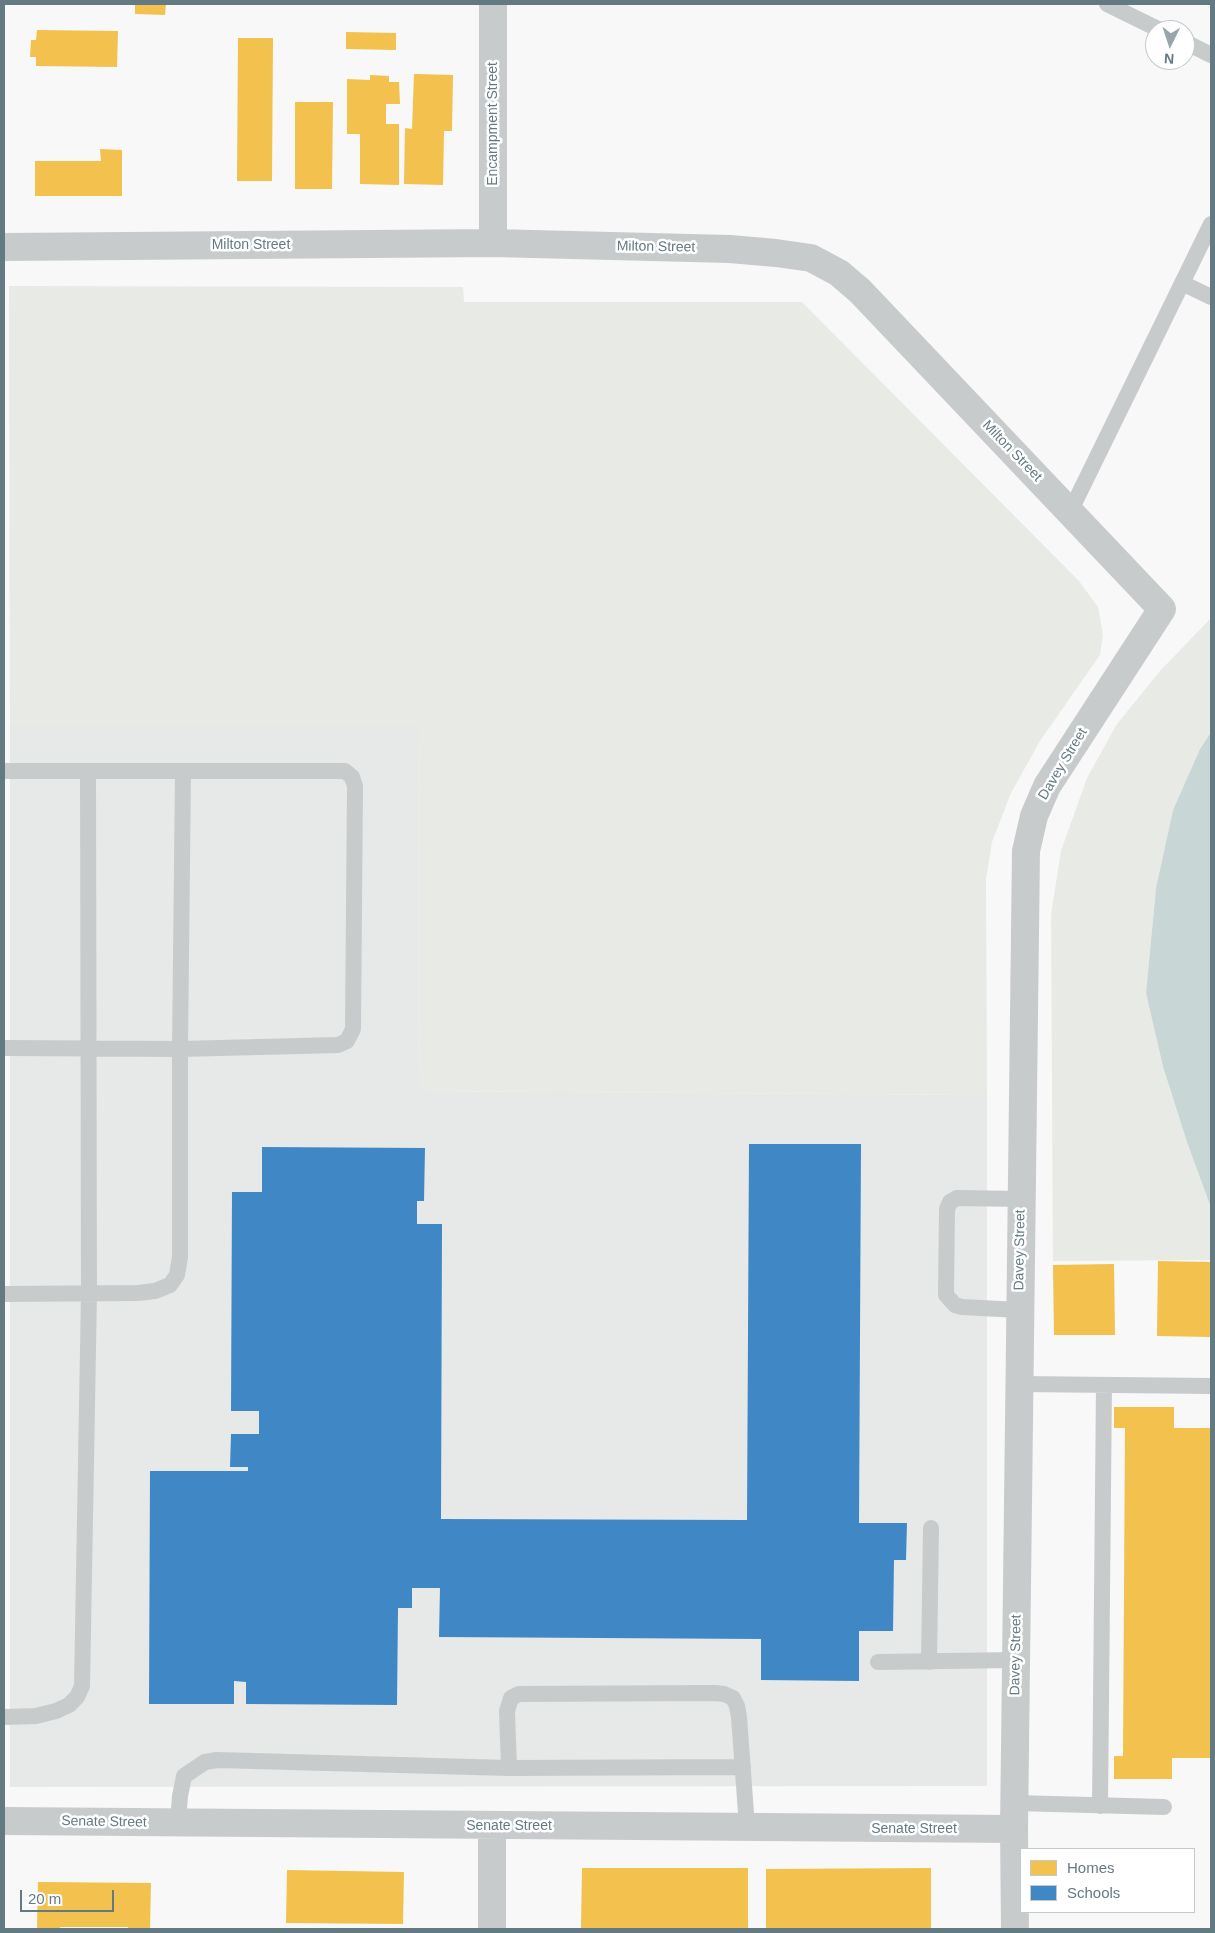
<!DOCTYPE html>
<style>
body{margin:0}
#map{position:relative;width:1215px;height:1933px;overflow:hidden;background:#f8f8f8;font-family:Arial,sans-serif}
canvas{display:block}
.frame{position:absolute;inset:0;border:5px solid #647a82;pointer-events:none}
.legend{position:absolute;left:1020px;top:1848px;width:175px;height:65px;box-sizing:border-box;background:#fff;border:1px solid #c1cacd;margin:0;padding:6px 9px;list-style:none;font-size:15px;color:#647a82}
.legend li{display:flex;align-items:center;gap:10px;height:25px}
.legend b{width:25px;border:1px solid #c1cacd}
.north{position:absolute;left:1145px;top:20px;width:50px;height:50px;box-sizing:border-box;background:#fff;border:1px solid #c1cacd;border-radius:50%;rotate:184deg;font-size:14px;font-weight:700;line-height:20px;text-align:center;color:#647a82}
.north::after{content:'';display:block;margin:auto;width:18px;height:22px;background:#98a6ab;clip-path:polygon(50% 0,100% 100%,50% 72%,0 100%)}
.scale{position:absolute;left:20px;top:1890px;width:94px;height:22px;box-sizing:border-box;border:2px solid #647a82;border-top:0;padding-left:6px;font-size:15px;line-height:18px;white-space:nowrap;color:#647a82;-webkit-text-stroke:4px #fff;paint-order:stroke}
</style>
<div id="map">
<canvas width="1215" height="1933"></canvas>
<div class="frame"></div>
<ul class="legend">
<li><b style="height:14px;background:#f2c14e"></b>Homes</li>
<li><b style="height:14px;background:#3f88c5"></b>Schools</li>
</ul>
<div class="north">N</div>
<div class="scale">20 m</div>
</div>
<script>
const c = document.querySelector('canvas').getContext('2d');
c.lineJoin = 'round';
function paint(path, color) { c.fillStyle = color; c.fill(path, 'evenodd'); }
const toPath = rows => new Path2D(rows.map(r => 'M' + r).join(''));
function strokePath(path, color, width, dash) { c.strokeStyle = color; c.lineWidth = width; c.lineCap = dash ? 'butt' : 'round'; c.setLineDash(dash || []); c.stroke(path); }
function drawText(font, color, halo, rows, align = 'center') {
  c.font = font + ' Arial,sans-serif'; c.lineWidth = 5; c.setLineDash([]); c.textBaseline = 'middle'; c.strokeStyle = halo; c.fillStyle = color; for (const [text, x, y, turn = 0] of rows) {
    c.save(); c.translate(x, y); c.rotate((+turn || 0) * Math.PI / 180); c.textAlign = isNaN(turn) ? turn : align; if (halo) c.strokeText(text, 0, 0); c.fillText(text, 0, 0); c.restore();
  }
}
paint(toPath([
 [418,724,419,1091,987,1095,987,1786,10,1787,10,725]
]), '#e7e8e8');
paint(toPath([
 [9,286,463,287,464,302,802,302,1079,581,1098,607,1103,635,1100,655,1040,741,1011,793,992,842,986,879,987,1095,419,1091,418,725,10,725],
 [1211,618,1211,732,1200,749,1173,810,1156,888,1146,993,1163,1068,1187,1142,1211,1208,1211,1260,1053,1261,1051,915,1061,851,1087,778,1117,724,1160,671]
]), '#e8eae5');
paint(toPath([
 [1211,732,1211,1208,1187,1142,1163,1067,1146,993,1156,888,1173,810,1200,749]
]), '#c9d6d6');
paint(toPath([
 [135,4,166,4,165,15,135,14],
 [37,30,118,31,117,67,36,66,36,57,30,57,31,40,36,40],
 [346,32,396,33,396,50,346,49],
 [238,38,273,38,272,181,237,181],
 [414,74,453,75,452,131,444,131,443,185,404,184,405,128,412,129],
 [370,75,389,76,389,82,399,82,400,104,386,104,386,124,399,124,399,185,360,184,360,134,347,134,347,79,370,80],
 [295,102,333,102,332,189,295,189],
 [100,149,122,150,122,196,35,196,35,161,101,161],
 [1158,1261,1211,1262,1211,1337,1157,1336],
 [1114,1264,1115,1335,1054,1335,1053,1265],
 [1114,1407,1174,1407,1174,1428,1211,1428,1211,1758,1172,1758,1172,1779,1114,1779,1114,1756,1123,1756,1125,1428,1114,1428],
 [582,1868,748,1868,748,1928,581,1928],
 [931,1868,931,1928,766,1928,766,1869],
 [287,1870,404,1872,403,1924,286,1923],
 [38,1882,151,1883,150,1929,128,1929,128,1927,60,1927,60,1929,37,1929]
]), '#f2c14e');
paint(toPath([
 [749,1144,861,1144,859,1523,907,1523,906,1560,894,1560,893,1631,859,1631,859,1681,761,1680,761,1639,439,1637,440,1588,412,1588,412,1608,398,1608,397,1705,246,1704,246,1682,234,1681,234,1704,149,1704,150,1471,248,1471,248,1467,230,1467,231,1434,259,1434,259,1411,231,1411,232,1192,262,1192,262,1147,425,1148,424,1201,417,1201,417,1224,442,1224,441,1519,747,1520]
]), '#3f88c5');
strokePath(toPath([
 [1107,4,1160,30],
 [1185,42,1211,55],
 [1182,283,1211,297],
 [1070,512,1211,224],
 [4,771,345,771,352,777,355,786,353,1029,347,1041,338,1045,180,1049,180,1257,177,1275,170,1285,155,1291,138,1293,4,1294],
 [4,1048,180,1049,183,771],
 [1019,1310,962,1307,955,1305,946,1295,947,1209,950,1202,957,1198,1021,1199],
 [1019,1384,1211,1386],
 [878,1662,1016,1660],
 [929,1662,931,1528],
 [4,1717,36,1716,56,1711,69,1705,77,1697,82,1686,89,1293,88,771],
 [509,1768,507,1711,511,1698,519,1694,715,1693,724,1694,733,1698,737,1706,739,1717,747,1827],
 [1015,1803,1164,1807],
 [1100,1806,1104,1385],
 [178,1822,180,1796,184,1776,205,1762,217,1760,509,1768,743,1767]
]), '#c8cbcc', 16);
strokePath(toPath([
 [493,243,493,4],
 [4,247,493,243,730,249,776,253,811,258,839,273,860,291,1162,609,1047,786,1034,816,1026,851,1014,1829,1015,1929],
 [4,1821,1014,1829],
 [492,1826,492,1929]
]), '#c8cbcc', 28);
drawText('14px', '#647a82', '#fff', [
 ["Encampment Street",493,124,-90],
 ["Milton Street",251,245],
 ["Milton Street",656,247,1],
 ["Milton Street",1012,451,46],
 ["Davey Street",1063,764,-59],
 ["Davey Street",1020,1250,-89],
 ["Davey Street",1016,1655,-89],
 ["Senate Street",104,1822,1],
 ["Senate Street",509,1826],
 ["Senate Street",914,1829]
]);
</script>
